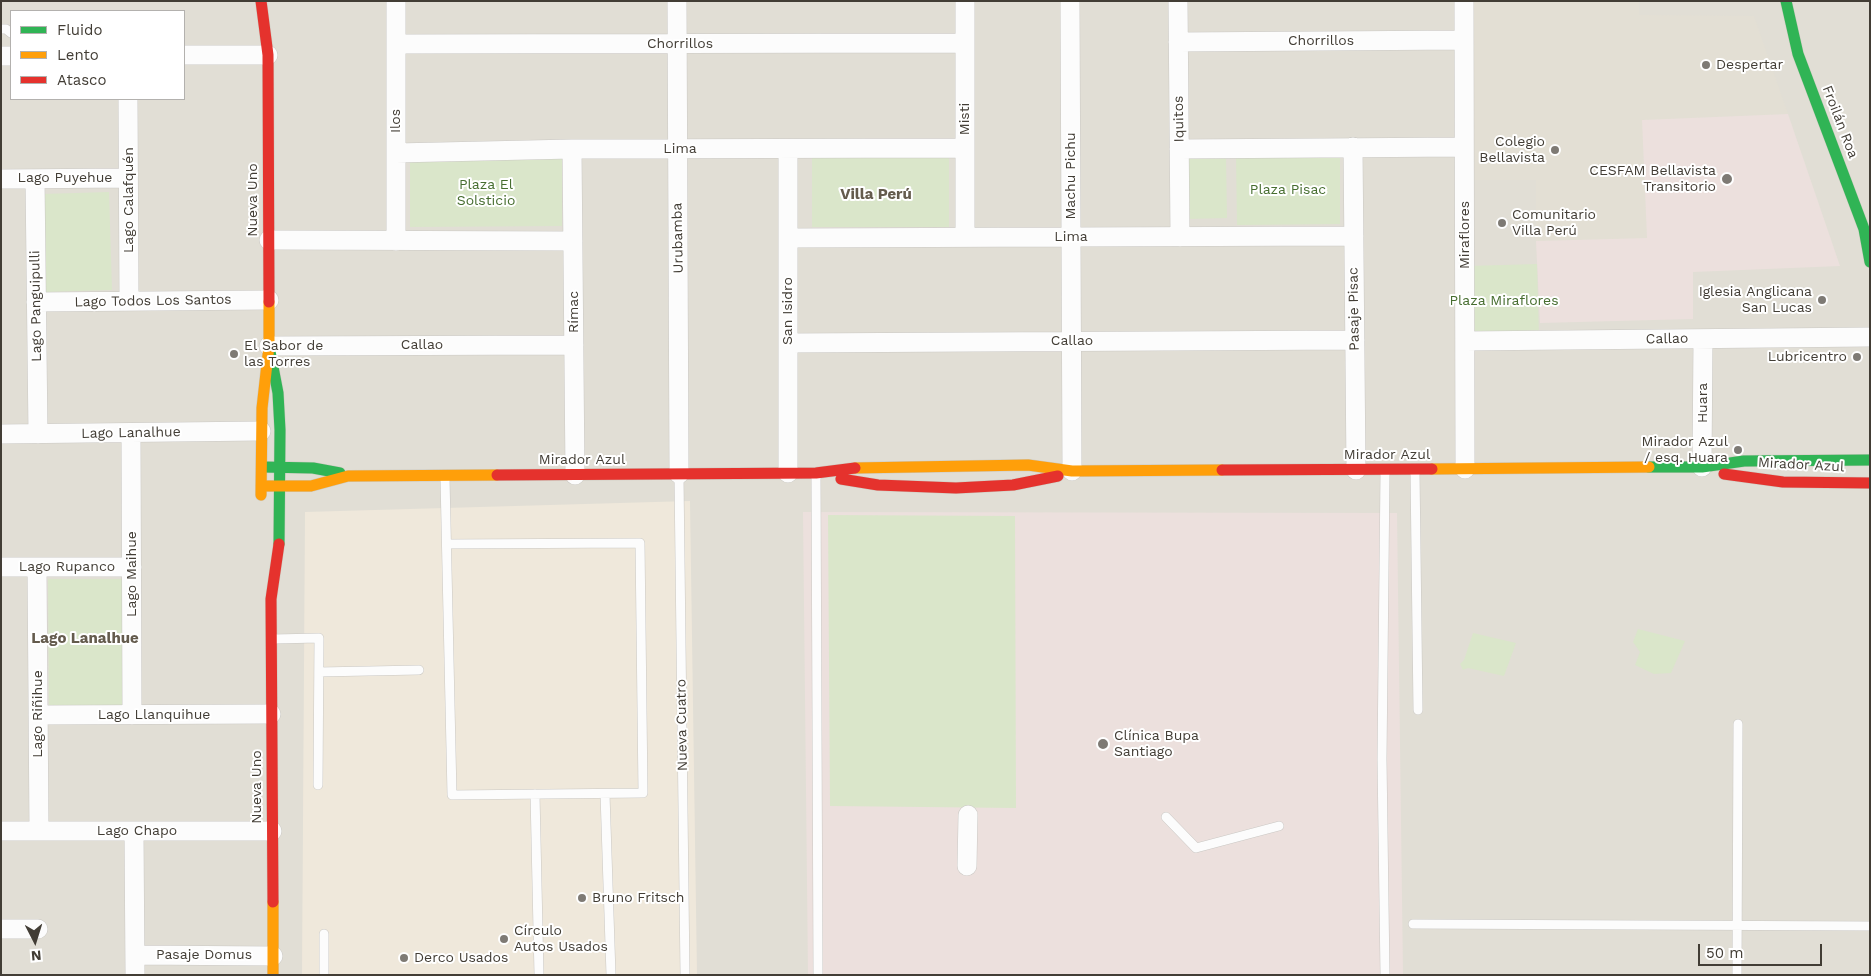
<!DOCTYPE html>
<meta charset="utf-8">
<style>
body{margin:0}
#map{position:relative;width:1871px;height:976px;overflow:hidden;background:#edece8;font-family:"Work Sans",sans-serif}
canvas{display:block}
.frame{position:absolute;inset:0;border:2px solid #423d35;pointer-events:none}
.legend{position:absolute;left:10px;top:10px;width:175px;height:90px;box-sizing:border-box;background:#fff;border:1px solid #b3b1ae;margin:0;padding:6px 9px;list-style:none;font-size:15px;color:#423d35}
.legend li{display:flex;align-items:center;gap:10px;height:25px}
.legend b{width:25px;border:1px solid #b3b1ae}
.north{position:absolute;left:10px;top:916px;width:50px;height:50px;-webkit-text-stroke:4px #fff;paint-order:stroke;rotate:175deg;font-size:14px;font-weight:700;line-height:20px;text-align:center;color:#423d35}
.north::after{content:'';display:block;margin:auto;width:18px;height:22px;background:#423d35;clip-path:polygon(50% 0,100% 100%,50% 72%,0 100%)}
.scale{position:absolute;left:1698px;top:944px;width:124px;height:22px;box-sizing:border-box;border:2px solid #423d35;border-top:0;padding-left:6px;font-size:15px;line-height:18px;white-space:nowrap;color:#423d35;-webkit-text-stroke:4px #fff;paint-order:stroke}
</style>
<div id="map">
<canvas width="1871" height="976"></canvas>
<div class="frame"></div>
<ul class="legend">
<li><b style="height:6px;background:#30b455"></b>Fluido</li>
<li><b style="height:6px;background:#ff9f0a"></b>Lento</li>
<li><b style="height:6px;background:#e5322d"></b>Atasco</li>
</ul>
<div class="north">N</div>
<div class="scale">50 m</div>
</div>
<script>
const c = document.querySelector('canvas').getContext('2d');
c.lineJoin = 'round';
function paint(path, color) { c.fillStyle = color; c.fill(path, 'evenodd'); }
const toPath = rows => new Path2D(rows.map(r => 'M' + r).join(''));
function strokePath(path, color, width, dash) { c.strokeStyle = color; c.lineWidth = width; c.lineCap = dash ? 'butt' : 'round'; c.setLineDash(dash || []); c.stroke(path); }
function drawText(font, color, halo, rows, align = 'center') {
  c.font = font + ' "Work Sans",sans-serif'; c.lineWidth = 4; c.setLineDash([]); c.textBaseline = 'middle'; c.strokeStyle = halo; c.fillStyle = color; for (const [text, x, y, turn = 0] of rows) {
    c.save(); c.translate(x, y); c.rotate((+turn || 0) * Math.PI / 180); c.textAlign = isNaN(turn) ? turn : align; if (halo) c.strokeText(text, 0, 0); c.fillText(text, 0, 0); c.restore();
  }
}
paint(toPath([
 [1,1,1870,1,1870,975,1,975],
 [11,11,184,11,184,99,11,99]
]), '#e1ded5');
paint(toPath([
 [690,501,697,975,302,975,305,512]
]), '#efe8db');
paint(toPath([
 [1468,1,1639,1,1639,15,1754,16,1788,114,1642,120,1647,238,1536,241,1536,180,1468,180]
]), '#e3dfd4');
paint(toPath([
 [1788,114,1840,266,1693,272,1693,319,1540,323,1536,241,1647,238,1642,120],
 [803,512,1397,513,1403,975,808,975]
]), '#ece0dd');
paint(toPath([
 [812,154,949,154,949,227,812,227],
 [1226,156,1227,218,1187,219,1186,157],
 [1236,156,1340,156,1340,224,1237,225],
 [562,159,562,226,410,227,410,160],
 [109,192,112,290,45,292,42,194],
 [1537,264,1539,337,1468,338,1468,266],
 [828,515,1015,516,1016,808,830,806],
 [48,579,122,579,123,710,49,711],
 [1638,629,1685,641,1671,673,1654,674,1635,665,1640,652,1633,642],
 [1473,633,1516,643,1504,676,1468,668,1463,670,1460,664,1464,660]
]), '#dae6ca');
const lane = toPath([
 [1,29,6,29,11,33],
 [1415,471,1418,710],
 [816,475,818,975],
 [679,477,685,975],
 [445,478,452,795,643,793,640,543,447,544],
 [274,639,319,638,318,785],
 [319,672,419,670],
 [535,794,539,975],
 [605,794,611,975],
 [1166,817,1196,848,1279,826],
 [1413,924,1870,926],
 [324,934,324,975],
 [1385,975,1382,759,1385,473],
 [1737,975,1738,724]
]);
const street = toPath([
 [396,1,396,241],
 [677,1,679,474],
 [965,1,965,237],
 [1070,1,1072,471],
 [1178,1,1180,237],
 [1464,1,1465,469],
 [1178,42,1464,40],
 [396,44,965,43],
 [184,55,268,55],
 [1,56,11,56],
 [128,99,129,301],
 [1353,147,1356,470],
 [572,149,575,475],
 [788,149,788,473],
 [1179,149,1464,147],
 [396,153,572,149,965,148],
 [1,179,128,178],
 [35,179,38,434],
 [788,238,1354,236],
 [269,240,573,241],
 [36,302,269,300],
 [1465,341,1870,337],
 [788,343,1355,340],
 [269,346,574,345],
 [131,433,132,715],
 [1,434,261,431],
 [1702,467,1703,339],
 [1,567,132,567],
 [37,567,39,831],
 [38,715,271,714],
 [1,831,272,831],
 [134,831,135,975],
 [967,866,968,815],
 [1,929,38,929],
 [135,955,273,956]
]);
const fast = toPath([
 [1786,1,1798,54,1864,229,1870,262],
 [269,346,278,393,280,430,279,544],
 [263,467,313,468,340,473],
 [1649,467,1702,467,1744,461,1870,460]
]);
const slow = toPath([
 [855,468,1028,465,1072,471,1222,470],
 [1432,469,1649,467],
 [261,486,311,486,348,476,497,475],
 [261,495,262,408,269,346,269,302],
 [273,902,273,975]
]);
const jam = toPath([
 [261,1,268,55,269,302],
 [1222,470,1432,469],
 [1724,474,1783,482,1870,483],
 [497,475,816,473,855,468],
 [841,479,878,485,956,488,1013,485,1058,476],
 [273,902,271,599,279,544]
]);
strokePath(lane, '#cac8c4', 10);
strokePath(street, '#cac8c4', 20);
strokePath(fast, '#ccc9bf', 12);
strokePath(slow, '#ccc9bf', 12);
strokePath(jam, '#ccc9bf', 12);
strokePath(lane, '#fcfcfc', 9);
strokePath(street, '#fcfcfc', 19);
strokePath(fast, '#30b455', 11);
strokePath(slow, '#ff9f0a', 11);
strokePath(jam, '#e5322d', 11);
for (const [x, y, r, color] of [
 [1706,65,5,"#7e7a74"],
 [1555,150,5,"#7e7a74"],
 [1727,179,6,"#7e7a74"],
 [1502,223,5,"#7e7a74"],
 [1822,300,5,"#7e7a74"],
 [234,354,5,"#7e7a74"],
 [1857,357,5,"#7e7a74"],
 [1738,450,5,"#7e7a74"],
 [1103,744,6,"#7e7a74"],
 [582,898,5,"#7e7a74"],
 [504,939,5,"#7e7a74"],
 [404,958,5,"#7e7a74"]
]) { const dot = new Path2D(); dot.arc(x, y, r, 0, 2 * Math.PI); c.fillStyle = color; c.fill(dot); strokePath(dot, '#fff', 2); }
drawText('14px', '#423d35', '#fff', [
 ["Chorrillos",1321,41],
 ["Chorrillos",680,44],
 ["Misti",965,119,-90],
 ["Iquitos",1179,119,-91],
 ["Ilos",396,121,-90],
 ["Froilán Roa",1840,122,69],
 ["Lima",680,149],
 ["Machu Pichu",1071,176,-90],
 ["Lago Puyehue",65,178],
 ["Lago Calafquén",129,200,-90],
 ["Nueva Uno",253,200,-90],
 ["Miraflores",1465,235,-90],
 ["Lima",1071,237],
 ["Urubamba",678,238,-91],
 ["Lago Todos Los Santos",153,301,-1],
 ["Lago Panguipulli",36,306,-91],
 ["Pasaje Pisac",1354,309,-91],
 ["San Isidro",788,311,-90],
 ["Rímac",574,312,-90],
 ["Callao",1667,339,-1],
 ["Callao",1072,341],
 ["Callao",422,345],
 ["Huara",1703,403,-90],
 ["Lago Lanalhue",131,433,-1],
 ["Mirador Azul",1387,455],
 ["Mirador Azul",582,460],
 ["Mirador Azul",1801,465,3],
 ["Lago Rupanco",67,567],
 ["Lago Maihue",132,574,-90],
 ["Lago Riñihue",38,714,-90],
 ["Lago Llanquihue",154,715],
 ["Nueva Cuatro",682,725,-91],
 ["Nueva Uno",257,787,-90],
 ["Lago Chapo",137,831],
 ["Pasaje Domus",204,955]
]);
drawText('14px', '#423d35', '#fff', [
 ["Despertar",1716,65],
 ["Colegio",1545,142,"right"],
 ["Bellavista",1545,158,"right"],
 ["CESFAM Bellavista",1716,171,"right"],
 ["Transitorio",1716,187,"right"],
 ["Comunitario",1512,215],
 ["Villa Perú",1512,231],
 ["Iglesia Anglicana",1812,292,"right"],
 ["San Lucas",1812,308,"right"],
 ["El Sabor de",244,346],
 ["las Torres",244,362],
 ["Lubricentro",1847,357,"right"],
 ["Mirador Azul",1728,442,"right"],
 ["/ esq. Huara",1728,458,"right"],
 ["Clínica Bupa",1114,736],
 ["Santiago",1114,752],
 ["Bruno Fritsch",592,898],
 ["Círculo",514,931],
 ["Autos Usados",514,947],
 ["Derco Usados",414,958]
], 'left');
drawText('14px', '#466d2f', '#fff', [
 ["Plaza El",486,185],
 ["Solsticio",486,201],
 ["Plaza Pisac",1288,190],
 ["Plaza Miraflores",1504,301]
]);
drawText('bold 15px', '#645b4d', '#fff', [
 ["Villa Perú",876,195],
 ["Lago Lanalhue",85,639]
]);
</script>
